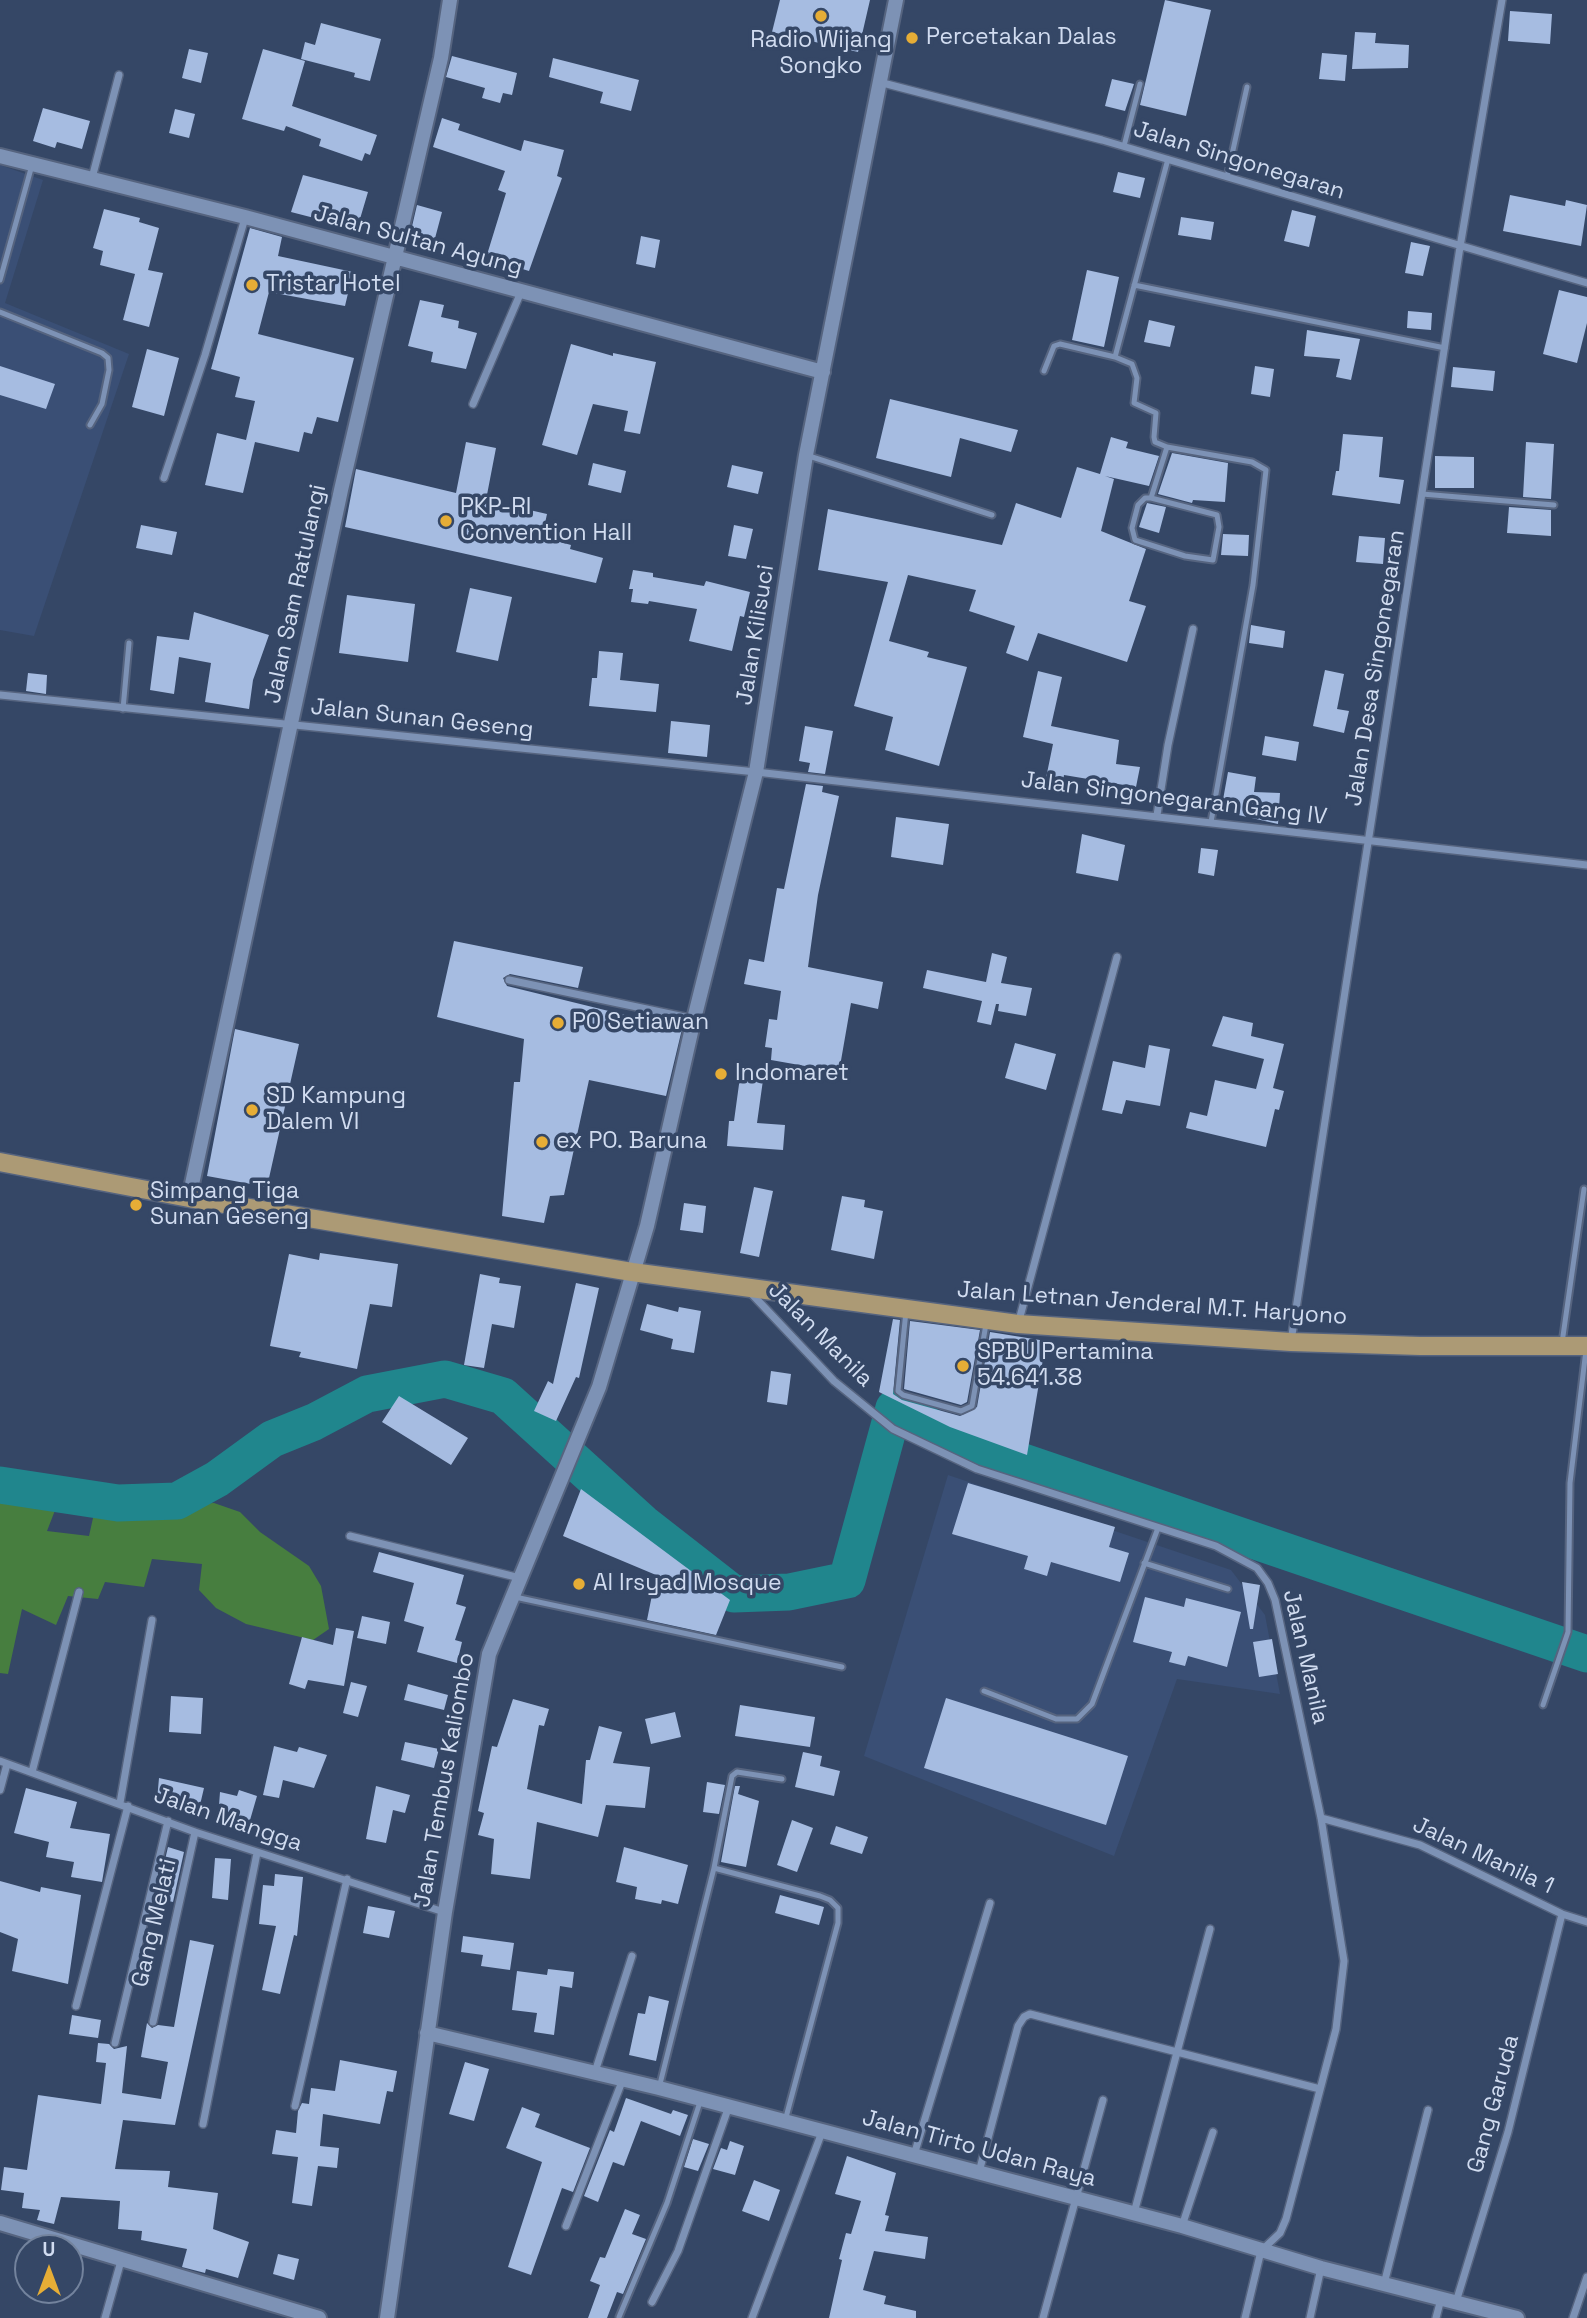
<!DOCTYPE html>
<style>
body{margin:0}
#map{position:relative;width:1587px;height:2318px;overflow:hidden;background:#354766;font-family:"Space Grotesk",sans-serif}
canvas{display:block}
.north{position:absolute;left:14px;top:2234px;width:70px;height:70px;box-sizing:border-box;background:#354766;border:2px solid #73839d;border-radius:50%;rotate:0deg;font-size:19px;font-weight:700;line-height:28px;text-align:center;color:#d1dcf0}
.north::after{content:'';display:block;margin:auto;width:24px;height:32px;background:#e6ad36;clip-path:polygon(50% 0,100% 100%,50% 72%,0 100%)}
</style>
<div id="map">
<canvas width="1587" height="2318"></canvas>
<div class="north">U</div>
</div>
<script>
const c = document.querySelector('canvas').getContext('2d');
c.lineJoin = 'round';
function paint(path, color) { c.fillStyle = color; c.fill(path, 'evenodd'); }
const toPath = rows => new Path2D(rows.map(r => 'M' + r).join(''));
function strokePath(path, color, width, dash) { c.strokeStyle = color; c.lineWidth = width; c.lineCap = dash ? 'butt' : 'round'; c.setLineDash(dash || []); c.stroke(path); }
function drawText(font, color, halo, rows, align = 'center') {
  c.font = font + ' "Space Grotesk",sans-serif'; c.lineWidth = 7; c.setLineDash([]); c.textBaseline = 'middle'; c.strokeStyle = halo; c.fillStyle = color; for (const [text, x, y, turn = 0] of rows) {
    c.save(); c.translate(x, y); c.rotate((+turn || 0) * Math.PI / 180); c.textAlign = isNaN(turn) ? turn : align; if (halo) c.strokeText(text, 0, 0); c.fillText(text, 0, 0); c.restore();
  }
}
paint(toPath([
 [0,165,43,180,5,303,129,354,34,636,0,630],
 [948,1475,1231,1570,1265,1615,1280,1694,1177,1679,1114,1856,864,1756]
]), '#3a4f75');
paint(toPath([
 [0,1491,59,1500,47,1531,89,1536,95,1509,214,1503,240,1512,260,1532,309,1566,321,1586,329,1629,313,1640,246,1624,216,1608,199,1590,202,1564,152,1559,144,1587,105,1582,98,1599,68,1596,56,1625,22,1609,8,1674,0,1673]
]), '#477e3f');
strokePath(toPath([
 [0,1485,118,1503,177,1501,217,1479,272,1439,314,1422,367,1394,445,1379,503,1396,643,1523,734,1594,789,1592,847,1580,894,1408,953,1438,1587,1654]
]), '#20868d', 37);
paint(toPath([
 [780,0,870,0,858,52,772,32],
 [1165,0,1211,10,1186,116,1140,105],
 [1510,11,1552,14,1550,44,1508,41],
 [321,23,381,39,370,81,354,77,355,73,301,59,305,42,315,45],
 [1355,32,1376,33,1375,43,1409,45,1408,68,1352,69],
 [189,49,208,53,201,83,182,78],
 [263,49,305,61,292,106,377,135,370,155,365,153,362,161,319,146,321,139,286,126,284,131,242,119],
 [1322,53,1347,55,1345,81,1319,79],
 [452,56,517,73,512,95,503,93,500,103,482,98,485,88,446,77],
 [553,58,639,80,631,111,600,103,603,92,549,77],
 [1112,79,1134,84,1125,111,1105,106],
 [43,108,90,121,82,149,57,142,55,148,33,141],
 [175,109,195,114,189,138,169,133],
 [442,118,460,124,458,130,521,151,524,140,564,150,557,176,562,178,529,271,486,258,506,193,498,190,505,171,433,147],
 [1118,172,1145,178,1140,198,1113,192],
 [303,175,368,192,357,229,291,212],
 [1510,195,1565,206,1566,200,1587,205,1581,246,1503,231],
 [417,205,442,212,434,242,410,235],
 [104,209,140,218,139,222,159,228,148,270,163,273,149,327,123,320,135,274,100,265,103,251,93,248],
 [1292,210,1316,216,1309,247,1284,241],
 [1181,217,1214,222,1211,240,1178,235],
 [250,228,282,237,278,256,353,272,345,306,269,292,258,334,354,358,338,422,317,417,312,434,304,432,299,452,255,442,243,493,205,485,217,433,246,440,255,401,235,397,240,377,211,369],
 [641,236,660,240,655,268,636,264],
 [1411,242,1430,246,1423,276,1405,273],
 [1087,270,1119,277,1104,347,1072,340],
 [1559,290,1587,297,1587,323,1577,363,1543,354],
 [420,300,444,305,441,317,459,321,458,328,477,333,466,369,431,362,433,352,408,346],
 [1408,311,1432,313,1431,330,1407,328],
 [1149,320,1175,326,1170,347,1144,342],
 [1307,330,1360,339,1351,380,1336,377,1340,359,1304,356],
 [571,344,613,356,613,353,656,362,640,434,624,431,628,411,593,404,577,455,542,445],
 [147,349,179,358,164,416,132,407],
 [0,366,55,384,46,409,0,395],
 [1255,366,1274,369,1270,397,1251,394],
 [1453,367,1495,371,1493,391,1451,387],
 [890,399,1018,430,1011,452,960,438,951,477,876,458],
 [1343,434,1383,437,1379,477,1404,480,1400,504,1332,495,1336,471,1339,471],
 [1111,437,1128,442,1126,448,1159,456,1149,486,1105,476,1114,479,1101,531,1146,549,1129,601,1146,606,1127,662,1038,633,1028,661,1006,653,1015,626,969,611,976,590,908,575,889,641,929,652,927,657,967,667,939,766,885,750,893,717,854,706,888,582,818,570,828,509,1002,545,1016,503,1061,518,1077,467,1100,474],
 [466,442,496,448,486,500,547,514,542,537,571,545,570,549,603,558,596,583,345,527,356,469,456,493],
 [1526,442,1554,444,1551,499,1523,497],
 [1172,453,1228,463,1225,502,1193,500,1192,503,1158,494],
 [1435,456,1474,457,1474,488,1435,488],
 [593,463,626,471,621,493,588,485],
 [732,465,763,472,758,494,727,487],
 [1147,503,1166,507,1159,533,1139,527],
 [1509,507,1551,510,1551,536,1507,533],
 [141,525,177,532,172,555,136,548],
 [734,525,753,529,746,559,728,556],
 [1223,534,1249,535,1248,556,1221,555],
 [1359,536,1385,538,1383,564,1356,562],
 [633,570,653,573,653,577,704,586,706,581,750,592,744,617,740,616,732,651,689,641,697,609,649,601,648,604,631,602,633,589,629,589],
 [470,588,512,597,498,661,456,652],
 [347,595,415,604,408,662,339,653],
 [194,612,269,635,253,680,249,709,205,702,211,663,179,657,174,694,150,690,157,636,189,640],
 [1251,625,1285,631,1283,648,1249,643],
 [599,651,623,653,620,680,659,684,656,712,589,706,592,678,597,678],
 [1325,670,1344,674,1337,709,1349,711,1344,733,1313,726],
 [1038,671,1062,677,1051,726,1119,740,1116,764,1140,767,1136,787,1064,775,1063,781,1046,778,1053,744,1023,737],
 [28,673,47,675,46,694,26,691],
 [671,721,710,725,707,757,668,753],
 [805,726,833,731,825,774,808,772,810,763,799,761],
 [1265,736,1299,742,1296,761,1262,755],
 [1228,772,1256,777,1254,792,1280,793,1278,824,1221,811],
 [806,784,823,786,822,792,839,796,818,895,808,967,883,982,878,1009,851,1003,839,1072,771,1060,772,1048,765,1047,769,1019,777,1020,781,991,744,984,749,959,764,962,777,888,784,889],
 [896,817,949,824,943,865,891,857],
 [1082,834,1125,845,1118,881,1076,873],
 [1201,848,1218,850,1214,876,1198,873],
 [454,941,583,967,578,988,510,974,503,978,507,986,682,1029,666,1096,589,1080,564,1195,550,1196,544,1223,502,1216,514,1082,520,1082,524,1039,437,1017],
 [992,953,1007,957,1001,983,1032,988,1026,1016,998,1011,999,1004,996,1004,991,1025,977,1022,982,1001,923,988,927,970,986,982],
 [1223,1016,1253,1023,1251,1036,1284,1044,1273,1088,1284,1091,1279,1110,1275,1109,1266,1147,1186,1128,1190,1112,1207,1116,1215,1080,1256,1089,1264,1059,1212,1046],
 [235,1029,299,1044,267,1187,207,1176],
 [1015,1043,1056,1054,1046,1090,1005,1078],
 [1149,1045,1170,1049,1160,1106,1126,1100,1122,1114,1102,1110,1113,1061,1145,1068],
 [740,1077,763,1080,757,1123,785,1125,783,1150,727,1146,729,1121,734,1121],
 [754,1187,773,1191,759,1257,740,1253],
 [842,1196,865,1200,864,1207,883,1211,874,1259,831,1250],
 [684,1203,706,1206,703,1233,680,1230],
 [320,1253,398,1264,392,1307,370,1304,357,1369,299,1357,301,1352,270,1346,289,1254,319,1260],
 [480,1274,500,1278,499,1283,521,1286,514,1328,492,1324,484,1368,464,1365],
 [576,1283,599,1288,579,1378,576,1377,556,1421,534,1411,548,1381,553,1384],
 [647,1304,678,1312,679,1307,701,1311,694,1353,671,1349,673,1339,640,1330],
 [893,1319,900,1320,893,1394,902,1400,960,1416,977,1407,990,1332,1046,1341,1027,1455,950,1427,879,1392],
 [910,1321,980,1330,967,1402,961,1405,904,1389],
 [771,1371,791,1374,787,1405,767,1402],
 [399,1396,468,1438,451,1465,382,1422],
 [968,1483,1115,1527,1109,1547,1129,1553,1120,1582,1051,1562,1047,1576,1024,1569,1028,1556,952,1534],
 [581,1489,730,1600,716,1635,647,1620,656,1575,563,1536],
 [379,1552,464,1575,456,1604,466,1607,455,1640,462,1642,457,1663,417,1652,424,1627,404,1621,414,1583,373,1572],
 [1242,1582,1260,1585,1253,1629,1250,1629],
 [1145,1597,1184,1607,1186,1598,1241,1612,1227,1667,1188,1656,1185,1666,1169,1662,1172,1652,1133,1642],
 [362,1616,390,1622,386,1644,357,1638],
 [336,1628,354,1631,344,1686,308,1680,305,1689,289,1684,302,1637,333,1645],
 [1272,1639,1278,1674,1259,1677,1253,1642],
 [351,1682,367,1686,358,1717,343,1713],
 [408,1684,448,1695,444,1710,404,1700],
 [171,1696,203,1698,201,1734,169,1732],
 [946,1698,1128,1756,1106,1825,924,1768],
 [513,1699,549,1709,544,1726,539,1725,527,1789,582,1804,586,1760,590,1760,599,1726,622,1732,613,1763,650,1767,645,1808,606,1805,598,1837,537,1822,530,1879,491,1874,494,1839,478,1835,484,1813,478,1811,492,1746,497,1747],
 [740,1705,815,1717,810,1747,735,1736],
 [675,1712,681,1737,651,1744,645,1719],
 [405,1742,439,1749,434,1768,401,1760],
 [274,1746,297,1752,299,1747,327,1755,314,1788,283,1780,279,1798,263,1795],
 [803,1752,822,1756,820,1766,840,1771,834,1796,795,1787],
 [159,1778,204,1788,200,1805,157,1800],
 [707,1782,725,1785,719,1814,703,1812],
 [376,1786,410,1795,405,1813,393,1810,386,1843,366,1839],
 [735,1786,740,1786,738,1794,759,1801,746,1867,721,1862],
 [26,1788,77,1802,70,1828,110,1834,102,1882,71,1877,74,1862,46,1857,49,1842,14,1833],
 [239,1790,257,1796,248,1827,218,1819,220,1792,237,1796],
 [792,1820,813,1828,797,1872,777,1865],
 [836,1826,868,1837,862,1854,830,1844],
 [168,1847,184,1852,173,1902,156,1898],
 [624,1847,688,1865,678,1904,662,1900,661,1904,635,1899,637,1887,616,1882],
 [215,1858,231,1859,228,1900,212,1898],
 [275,1874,303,1877,297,1936,294,1935,280,1994,262,1990,276,1926,259,1924,263,1885,274,1886],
 [0,1881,40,1892,41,1887,81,1895,68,1984,12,1971,18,1939,0,1932],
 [780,1895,824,1907,819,1925,775,1913],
 [368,1906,395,1911,389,1938,363,1933],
 [463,1936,514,1943,510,1970,481,1966,483,1955,461,1952],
 [190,1940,214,1945,175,2125,123,2120,115,2169,170,2171,168,2187,218,2193,213,2229,249,2242,238,2278,206,2269,205,2273,182,2267,187,2249,141,2240,142,2231,118,2229,120,2201,61,2197,54,2224,37,2220,40,2210,22,2208,24,2193,1,2190,4,2167,27,2170,38,2095,101,2104,106,2063,96,2062,98,2043,109,2044,114,2049,127,2046,122,2093,161,2099,168,2062,141,2057,147,2023,152,2028,158,2025,174,2027],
 [548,1969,574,1972,572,1988,560,1986,554,2035,534,2032,537,2013,512,2010,517,1971,547,1975],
 [649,1996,669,2001,656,2061,629,2055,638,2013,645,2014],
 [72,2015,101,2020,98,2038,69,2034],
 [340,2060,397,2071,393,2092,387,2091,380,2124,323,2114,320,2146,339,2148,337,2168,318,2166,312,2206,292,2203,298,2157,272,2154,276,2130,296,2133,298,2111,302,2103,309,2104,311,2088,335,2091],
 [465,2062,489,2069,474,2121,449,2114],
 [626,2098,671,2114,673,2110,688,2115,680,2136,641,2121,624,2166,613,2162,598,2202,584,2196,610,2130,614,2132],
 [522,2107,540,2114,535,2127,590,2148,573,2192,562,2188,531,2275,508,2267,542,2162,506,2148],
 [693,2139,709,2144,698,2171,684,2167],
 [730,2141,744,2146,735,2175,713,2169,721,2148,727,2150],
 [847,2156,896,2173,885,2215,889,2216,885,2231,928,2237,925,2259,874,2251,863,2290,886,2296,884,2304,916,2311,916,2318,829,2318,842,2260,839,2259,846,2233,851,2234,861,2201,835,2194],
 [754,2180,780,2190,769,2221,742,2211],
 [625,2209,640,2215,632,2234,646,2239,623,2294,617,2292,607,2318,588,2318,600,2285,590,2281,600,2257,605,2258],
 [278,2254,299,2259,294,2280,273,2274]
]), '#a6bce1');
const lane = toPath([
 [1124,146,1140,84],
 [1227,177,1247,87],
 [0,280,32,165],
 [1134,285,1445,348],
 [0,312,102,353,108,358,109,370,102,404,90,425],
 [1115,357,1132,364,1137,378,1134,403,1156,413,1154,437,1155,442,1167,447,1151,498,1217,515,1219,527,1213,560,1185,556,1135,540,1132,528,1138,505,1145,498,1151,498],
 [1044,371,1054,346,1060,344,1115,357,1168,159],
 [1167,447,1252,462,1266,470,1253,585,1211,822],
 [809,456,992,515],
 [1422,494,1554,505],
 [123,709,129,643],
 [906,1311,898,1391,903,1395,961,1411,972,1406,986,1324],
 [1562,1343,1584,1189],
 [1144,1563,1228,1589],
 [515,1597,842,1667],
 [984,1691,1056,1719,1077,1719,1092,1704,1158,1528],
 [1543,1705,1568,1632,1570,1483,1586,1350],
 [714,1868,820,1896,830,1900,838,1908,838,1923,785,2121],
 [659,2088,714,1868,732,1776,737,1772,782,1779],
 [619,2317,667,2203,700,2102]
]);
const street = toPath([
 [879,82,1102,140,1587,283],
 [92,178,119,75],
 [473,404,521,292],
 [164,478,205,355,245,218],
 [0,695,756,772,1587,865],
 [1157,815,1168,745,1193,629],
 [509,980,694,1019],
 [749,1291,834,1381,893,1429,977,1469,1216,1546,1257,1568,1268,1583,1275,1600,1321,1818,1344,1961,1336,2029,1286,2219,1280,2233,1261,2251,1245,2318],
 [1018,1324,1117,957],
 [1291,1341,1460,247,1502,0],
 [350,1536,520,1578],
 [0,1761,195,1832,444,1912],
 [32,1772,79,1592],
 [0,1790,7,1764],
 [120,1803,152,1620],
 [1321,1818,1420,1845,1562,1914,1587,1922],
 [76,2006,128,1806],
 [153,2022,195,1832],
 [115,2043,168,1821],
 [595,2072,632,1956],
 [295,2106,347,1879],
 [203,2124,257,1853],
 [914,2155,990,1903],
 [979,2172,1018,2026,1024,2017,1030,2014,1320,2089],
 [1134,2213,1210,1929],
 [566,2226,623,2079],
 [1182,2226,1213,2132],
 [1384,2284,1428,2110],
 [652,2302,678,2251,729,2106],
 [1456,2302,1508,2132,1562,1914],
 [105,2318,121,2261],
 [752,2318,822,2132],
 [1043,2318,1103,2100],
 [1310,2318,1321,2268],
 [1436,2318,1441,2299],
 [1573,2318,1587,2277]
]);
const secondary = toPath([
 [0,156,245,217,823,372],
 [189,1198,341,490,441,58,450,0],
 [427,2033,659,2088,1182,2226,1321,2268,1517,2318],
 [0,2223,319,2318],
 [387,2318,445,1912,489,1654,599,1387,647,1226,694,1019,756,772,806,455,896,0]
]);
const primary = toPath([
 [0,1162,189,1198,632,1272,1018,1324,1291,1342,1420,1346,1587,1346]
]);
strokePath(lane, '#56647f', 9);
strokePath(street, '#56647f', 10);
strokePath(secondary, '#56647f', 18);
strokePath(primary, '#56647f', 21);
strokePath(lane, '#7d92b5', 5);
strokePath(street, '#7d92b5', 7);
strokePath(secondary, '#7d92b5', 14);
strokePath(primary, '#ac9a75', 18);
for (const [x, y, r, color] of [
 [821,16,7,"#e6ad36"],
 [912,38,7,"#e6ad36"],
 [252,285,7,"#e6ad36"],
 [446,521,7,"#e6ad36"],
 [558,1023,7,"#e6ad36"],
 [721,1074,7,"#e6ad36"],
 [252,1110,7,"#e6ad36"],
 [542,1142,7,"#e6ad36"],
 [136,1205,7,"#e6ad36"],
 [963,1366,7,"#e6ad36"],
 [579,1584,7,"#e6ad36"]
]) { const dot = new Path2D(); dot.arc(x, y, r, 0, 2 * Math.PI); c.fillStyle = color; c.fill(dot); strokePath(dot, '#354766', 2.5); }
drawText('23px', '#d1dcf0', '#354766', [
 ["Percetakan Dalas",926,38],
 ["Radio Wijang",821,41,"center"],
 ["Songko",821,67,"center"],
 ["Tristar Hotel",266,285],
 ["PKP-RI",460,508],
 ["Convention Hall",460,534],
 ["PO Setiawan",572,1023],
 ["Indomaret",735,1074],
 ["SD Kampung",266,1097],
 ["Dalem VI",266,1123],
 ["ex PO. Baruna",556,1142],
 ["Simpang Tiga",150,1192],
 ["Sunan Geseng",150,1218],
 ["SPBU Pertamina",977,1353],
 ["54.641.38",977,1379],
 ["Al Irsyad Mosque",593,1584]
], 'left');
drawText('23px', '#d1dcf0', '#354766', [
 ["Jalan Singonegaran",1239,161,17],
 ["Jalan Sultan Agung",418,241,15],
 ["Jalan Sam Ratulangi",296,594,-78],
 ["Jalan Kilisuci",756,635,-81],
 ["Jalan Desa Singonegaran",1376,668,-81],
 ["Jalan Sunan Geseng",422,719,6],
 ["Jalan Singonegaran Gang IV",1174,799,7],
 ["Jalan Letnan Jenderal M.T. Haryono",1152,1304,4],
 ["Jalan Manila",820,1335,45],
 ["Jalan Manila",1305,1657,77],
 ["Jalan Tembus Kaliombo",445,1780,-80],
 ["Jalan Mangga",228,1820,19],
 ["Jalan Manila 1",1483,1856,25],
 ["Gang Melati",155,1923,-77],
 ["Gang Garuda",1494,2104,-75],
 ["Jalan Tirto Udan Raya",979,2149,15]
]);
</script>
